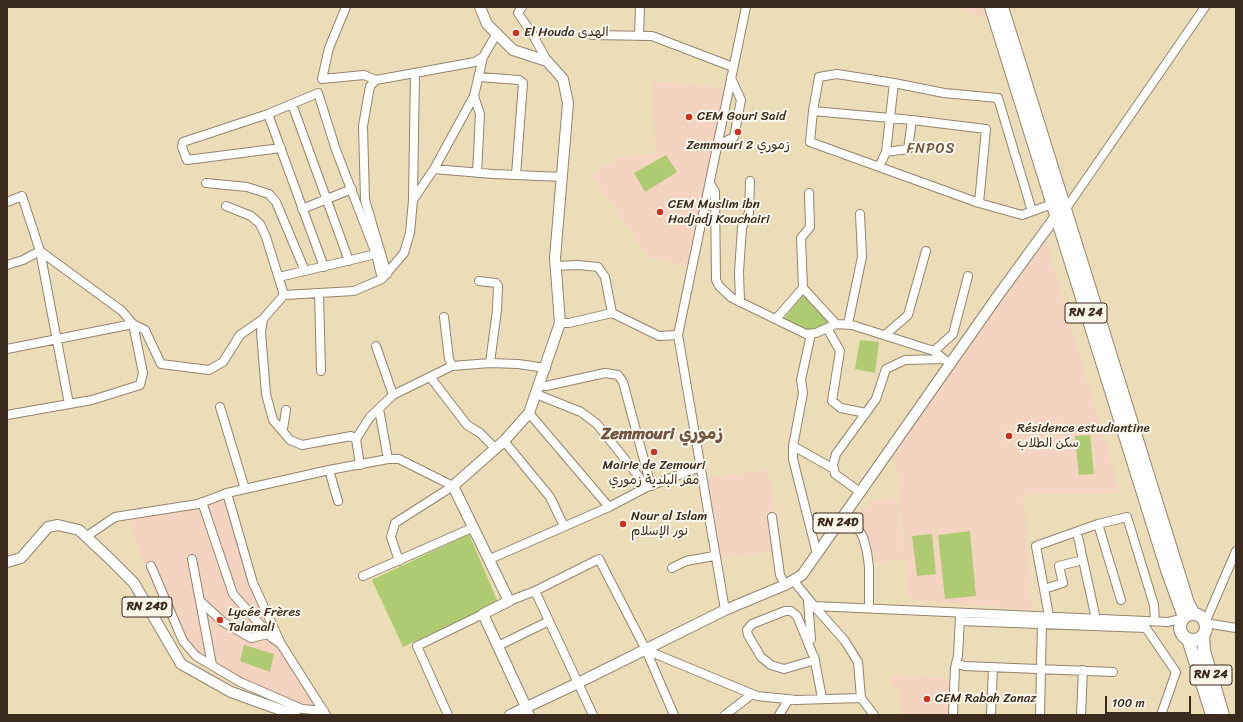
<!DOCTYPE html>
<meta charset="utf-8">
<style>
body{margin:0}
#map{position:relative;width:1243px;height:722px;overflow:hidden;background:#ecddb9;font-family:Sriracha,sans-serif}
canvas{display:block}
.frame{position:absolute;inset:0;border:8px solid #3b2a1e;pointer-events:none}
.scale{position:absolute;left:1105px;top:696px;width:86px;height:18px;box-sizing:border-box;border:2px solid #3b2a1e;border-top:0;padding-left:5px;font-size:12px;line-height:14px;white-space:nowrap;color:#3b2a1e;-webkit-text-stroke:3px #fbf7ec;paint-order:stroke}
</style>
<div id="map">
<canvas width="1243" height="722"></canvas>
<div class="frame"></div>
<div class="scale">100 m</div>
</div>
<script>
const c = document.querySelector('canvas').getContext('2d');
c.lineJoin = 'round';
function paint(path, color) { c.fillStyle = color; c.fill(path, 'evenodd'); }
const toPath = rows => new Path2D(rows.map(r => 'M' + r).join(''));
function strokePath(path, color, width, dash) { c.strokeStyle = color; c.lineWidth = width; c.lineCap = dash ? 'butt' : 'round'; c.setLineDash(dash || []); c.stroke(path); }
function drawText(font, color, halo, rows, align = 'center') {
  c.font = font + ' Sriracha,"Playpen Sans Arabic",sans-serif'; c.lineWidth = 4; c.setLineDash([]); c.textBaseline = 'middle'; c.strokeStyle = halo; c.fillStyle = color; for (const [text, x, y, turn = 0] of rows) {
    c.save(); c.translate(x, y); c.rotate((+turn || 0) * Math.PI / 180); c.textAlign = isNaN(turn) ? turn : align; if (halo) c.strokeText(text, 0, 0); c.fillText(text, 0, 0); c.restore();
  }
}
paint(toPath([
 [954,7,991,7,995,21],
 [653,81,729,89,692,268,648,256,592,176,617,158,656,153],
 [1045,239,1120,493,1023,495,1032,610,914,600,908,594,895,453],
 [767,470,776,517,776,551,715,558,702,479],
 [227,493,253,583,281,644,324,711,289,707,229,680,185,649,157,597,128,519,129,515,198,504],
 [896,498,904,559,872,563,861,512,871,501],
 [892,674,954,680,953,715,903,715,903,711,900,711,899,688,891,686]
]), '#f4d3c0');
paint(toPath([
 [666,155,677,172,645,192,634,173],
 [802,295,805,295,831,321,827,326,808,331,785,321,785,318],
 [860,340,879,342,875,373,855,369],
 [1090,435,1094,474,1079,475,1075,436],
 [970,531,976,596,945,599,938,535],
 [469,534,498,602,403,647,372,580],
 [932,534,936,574,917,576,912,536],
 [244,645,274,654,270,672,240,661]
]), '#aecb71');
const minor = toPath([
 [346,7,329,48,322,79,364,75,376,80],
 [522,7,518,13,533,35,547,61],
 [592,35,652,36,733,67],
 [639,36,640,7],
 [479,77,519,80,523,83,516,175],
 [474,96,480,114,477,173],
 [292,104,349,261],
 [813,111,819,77,837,74,894,83],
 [268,114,324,267],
 [912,120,813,111,810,142,979,203],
 [718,145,734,137,741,100,731,78],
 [281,148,187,160,182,147,183,142,268,114,318,93,336,150,376,254,382,279],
 [879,167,886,152],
 [434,169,493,174,562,177],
 [206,183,247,187,269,194,276,202,305,271],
 [710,183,715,192,716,280,719,286,732,298,806,334,816,333,836,324,852,325,934,351,950,364],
 [809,193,810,227,801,238,803,288,836,324],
 [413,197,415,73],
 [7,202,22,196,40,251,69,404],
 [226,206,251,216,260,224,266,237,284,295],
 [302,209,352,189],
 [1065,210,1205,7],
 [1032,211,998,98,944,93,894,83,886,152,908,149,912,120,986,129,979,203,1022,215,1052,204],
 [7,265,23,260,40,251,122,311,133,324,143,373,140,385,92,400,7,415],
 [555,266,578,265,598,267,605,277,612,313],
 [387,274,365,200,363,126,370,86,376,80,475,62,483,57],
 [279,277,376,254],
 [479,281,496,283,498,286,497,310,490,363],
 [319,293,321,371],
 [740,302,739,272,742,227,749,213,750,181],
 [444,317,449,359,452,366],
 [263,319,261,332,266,394,273,420,290,440,302,445,351,436,356,439],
 [776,319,803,288],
 [560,323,569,323,612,313,659,336,678,335],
 [848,324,862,257,860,214],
 [827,328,840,351,832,401,841,408,866,413],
 [811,334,801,380,803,393,793,446,834,469],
 [885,335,908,315,926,251],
 [376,346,393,395],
 [7,349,133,324,145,330,161,364,209,370,223,362,240,335,263,319,284,295,354,291,382,279,404,253,410,233,413,200,434,169,474,96,483,57,497,33],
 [934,351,953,334,968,276],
 [431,378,467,425,480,433,496,449],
 [539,386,546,386,605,373,618,375,623,382,651,486],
 [536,394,581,412,597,424,647,487],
 [220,407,245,489],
 [379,409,388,459],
 [529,413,609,507],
 [283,429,286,410],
 [504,441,550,497,564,526],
 [793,446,793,459,817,554],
 [360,465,356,439,370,417,393,395,452,366,490,363,518,364,546,368],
 [329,470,338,501],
 [860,492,835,474,833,465,836,454,876,399,886,369,905,360,943,359],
 [227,493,253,583,281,644,326,715],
 [202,502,233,594,272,638,281,644],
 [845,512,853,520,863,537,867,552,869,567,869,608],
 [772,517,780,575,785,585],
 [1098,524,1121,600],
 [87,536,115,517,198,504,227,493,329,470,388,459,399,459,453,486,395,523,391,537,399,561],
 [1236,551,1205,623,1236,628],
 [192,559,200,601,223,622,251,638,268,634],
 [490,559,609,507,647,487,700,467],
 [1083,560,1096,619],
 [151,566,183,641,196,656,240,682,302,709,324,711],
 [672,568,686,561,714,556],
 [363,576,474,527],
 [793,580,814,606,1168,622,1183,618],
 [1044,589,1063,583,1059,566,1083,560,1077,532],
 [535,591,593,715],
 [200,601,212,665],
 [509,601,535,591,599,559,646,650,757,696,796,700,861,698],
 [808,601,811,639],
 [814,606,845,641,858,662,861,698,874,715],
 [725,610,678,335,746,7],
 [785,611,791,611,797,616,815,660,784,669,771,665,761,657,748,635,747,630,752,624,785,611],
 [1049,616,1036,546,1098,524,1127,517,1154,605,1155,621],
 [960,621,1146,628,1176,672,1161,715],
 [498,646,549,621],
 [646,650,674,715],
 [814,656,822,698],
 [956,663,964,666,1113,672],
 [526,707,530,715],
 [448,715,417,646,483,614],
 [725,715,751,695],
 [779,715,789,699],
 [953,715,955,668,958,656,960,616],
 [991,715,993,667],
 [1040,715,1042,621],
 [1081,715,1083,670]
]);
const major = toPath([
 [480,7,487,24,513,50,547,61,563,79,568,103,555,258,560,323,529,413,504,441,453,486,509,601,483,614,526,707],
 [7,562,21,558,48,527,58,525,79,530,108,557,134,583,181,664,231,692,295,715],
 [510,715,578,683,725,610,785,585,802,575,997,297,1056,216,1061,213]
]);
const highway = toPath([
 [991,7,1167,570,1184,617],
 [1002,7,1188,603,1194,614],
 '1180 627a13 13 0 1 1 26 0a13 13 0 1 1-26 0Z',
 [1203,635,1204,651,1223,715],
 [1188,639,1212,715]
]);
strokePath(minor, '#94846c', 10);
strokePath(major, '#94846c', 12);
strokePath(highway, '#94846c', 14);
strokePath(minor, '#fff', 8);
strokePath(major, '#fff', 10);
strokePath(highway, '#fff', 12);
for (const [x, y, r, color] of [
 [516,33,4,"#c8321e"],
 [689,117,4,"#c8321e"],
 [738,132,4,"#c8321e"],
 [660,212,4,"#c8321e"],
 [1009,436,4,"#c8321e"],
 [654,452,4,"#c8321e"],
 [623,524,4,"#c8321e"],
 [220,620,4,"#c8321e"],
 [927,699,4,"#c8321e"]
]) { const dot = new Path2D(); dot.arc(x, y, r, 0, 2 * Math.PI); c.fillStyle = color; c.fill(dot); strokePath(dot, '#fbf7ec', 1.5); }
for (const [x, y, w] of [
 [1086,313,42],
 [838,523,50],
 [147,607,50],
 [1211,675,42]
]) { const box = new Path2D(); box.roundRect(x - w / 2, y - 10, w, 20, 3); c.fillStyle = '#fbf7ec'; c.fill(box); strokePath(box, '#3b2a1e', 1); }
drawText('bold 12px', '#3b2a1e', null, [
 ["RN 24",1086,313],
 ["RN 24D",838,523],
 ["RN 24D",147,607],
 ["RN 24",1211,675]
]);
drawText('13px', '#3b2a1e', '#fbf7ec', [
 ["El Houda الهدى",524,33],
 ["CEM Gouri Said",697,117],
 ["Zemmouri 2 زموري",738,146,"center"],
 ["CEM Muslim ibn",668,205],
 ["Hadjadj Kouchairi",668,220],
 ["Résidence estudiantine",1017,429],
 ["سكن الطلاب",1017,444],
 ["Mairie de Zemouri",654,466,"center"],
 ["مقر البلدية زموري",654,481,"center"],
 ["Nour al Islam",631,517],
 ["نور الإسلام",631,532],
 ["Lycée Frères",228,613],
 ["Talamali",228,628],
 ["CEM Rabah Zanaz",935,699]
], 'left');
c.letterSpacing = '1px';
drawText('14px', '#73553f', '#fbf7ec', [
 ["FNPOS",931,149]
]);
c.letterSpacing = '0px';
drawText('bold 17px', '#73553f', '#fbf7ec', [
 ["Zemmouri زموري",662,435]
]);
</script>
